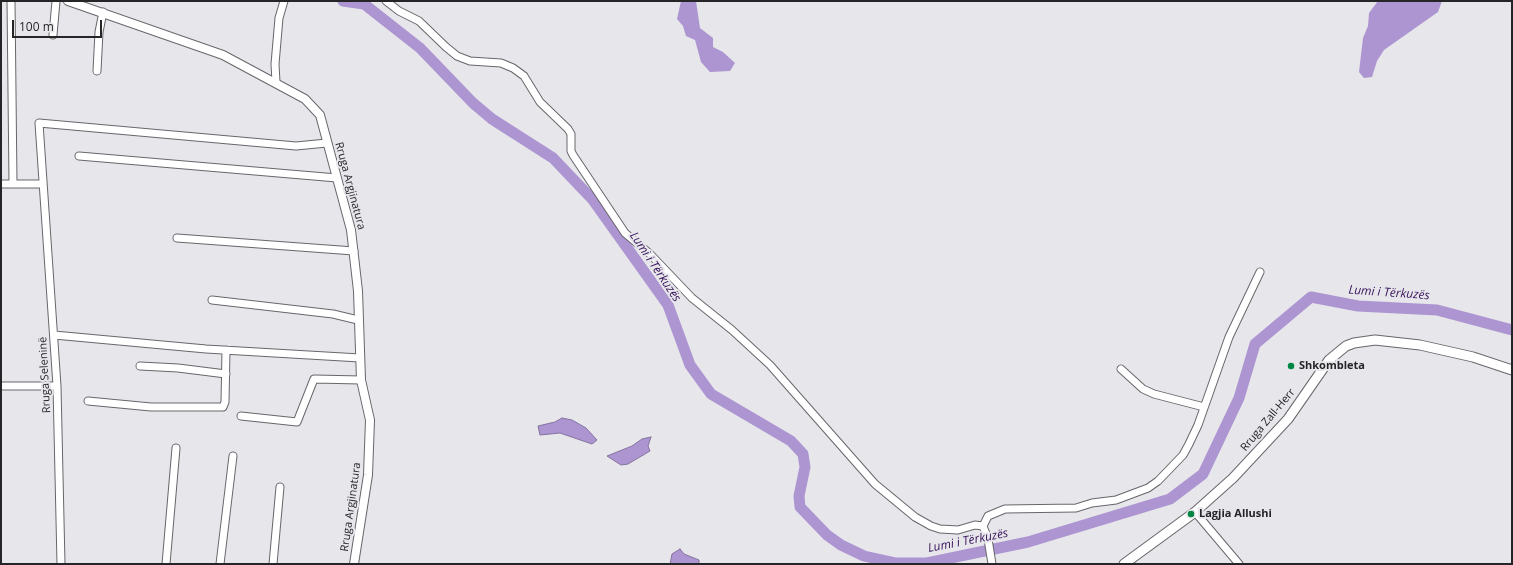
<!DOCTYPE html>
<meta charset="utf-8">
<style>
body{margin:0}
#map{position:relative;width:1513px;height:565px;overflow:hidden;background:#e7e6eb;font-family:"Open Sans",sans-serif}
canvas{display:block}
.frame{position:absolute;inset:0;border:2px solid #252527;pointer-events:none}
.scale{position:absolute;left:12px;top:20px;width:90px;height:18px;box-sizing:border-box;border:2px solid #252527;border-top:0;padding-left:5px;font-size:12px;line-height:14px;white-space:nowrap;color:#252527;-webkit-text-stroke:3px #e7e6eb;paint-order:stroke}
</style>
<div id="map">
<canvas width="1513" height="565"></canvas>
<div class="frame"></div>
<div class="scale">100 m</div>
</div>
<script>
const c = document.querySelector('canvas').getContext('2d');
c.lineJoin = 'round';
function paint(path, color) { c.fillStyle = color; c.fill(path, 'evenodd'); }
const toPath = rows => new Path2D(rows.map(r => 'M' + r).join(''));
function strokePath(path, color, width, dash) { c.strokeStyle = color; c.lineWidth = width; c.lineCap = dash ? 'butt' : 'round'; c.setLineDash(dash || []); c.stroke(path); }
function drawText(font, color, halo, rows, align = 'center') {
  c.font = font + ' "Open Sans",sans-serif'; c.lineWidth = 4; c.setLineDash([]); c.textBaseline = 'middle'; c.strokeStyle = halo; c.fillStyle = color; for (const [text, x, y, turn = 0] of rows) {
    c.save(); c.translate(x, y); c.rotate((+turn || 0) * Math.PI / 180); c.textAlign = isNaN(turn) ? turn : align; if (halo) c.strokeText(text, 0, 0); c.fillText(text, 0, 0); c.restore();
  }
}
paint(toPath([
 [681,1,696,1,700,28,713,38,713,47,723,52,735,63,730,71,710,72,701,62,695,40,686,36,683,26,677,19],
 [1378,1,1442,1,1438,12,1384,50,1377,61,1372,77,1364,78,1359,72,1363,38,1368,26,1369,13]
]), '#ac95d1');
const water = toPath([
 [562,418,572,420,586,428,597,440,592,444,560,433,540,435,538,426,555,422,562,418],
 [651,437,648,446,650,451,628,464,621,465,607,456,632,446,642,439,651,437],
 [680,549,684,554,699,560,699,564,670,564,672,554,680,549]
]);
paint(water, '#ac95d1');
strokePath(water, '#84739e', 1);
strokePath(toPath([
 [343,1,364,4,420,48,473,103,492,119,553,158,593,200,668,305,690,365,711,394,791,441,803,454,805,467,799,496,800,507,827,535,841,545,864,556,896,563,927,563,1028,542,1170,499,1203,474,1239,398,1255,344,1311,297,1358,306,1437,310,1512,330]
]), '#ac95d1', 11);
const minor = toPath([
 [11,1,13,184],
 [386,1,399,11,419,21,446,47,457,56,470,61,501,63,513,68,524,76,540,102,568,129,571,134,571,151,573,155,625,233,650,254,692,298,732,330,770,365,875,484,915,517,931,526,940,529,958,530,975,525,983,526],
 [53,35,56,1],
 [97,71,99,32,103,12],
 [276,82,275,64,279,18,284,1],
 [79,156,337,178],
 [1,184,42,184],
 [177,238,354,251],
 [212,300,333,314,358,320],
 [54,335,206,349,360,358],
 [140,366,178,368,226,374],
 [1121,369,1143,389,1154,394,1204,407],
 [1,386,57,386],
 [88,401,151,407,223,407,225,402,226,350],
 [241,416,297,422,314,379,361,380],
 [1195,512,1239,564],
 [983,526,988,516,1005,509,1076,508,1092,503,1116,500,1148,488,1158,481,1183,455,1189,444,1198,425,1229,337,1260,272],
 [983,526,988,539,992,564],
 [61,564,57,386,39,123,296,146,327,143],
 [166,564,176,448],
 [220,564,233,456],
 [273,564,280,487]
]);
const tertiary = toPath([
 [68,1,223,55,305,99,320,115,351,230,358,291,361,380,370,420,368,475,354,564]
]);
const secondary = toPath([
 [1124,564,1195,512,1233,478,1288,419,1329,360,1346,346,1354,343,1375,340,1420,345,1473,357,1512,370]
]);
strokePath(minor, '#68666b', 9);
strokePath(tertiary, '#68666b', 10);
strokePath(secondary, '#68666b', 11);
strokePath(minor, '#fff', 7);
strokePath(tertiary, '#fff', 8);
strokePath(secondary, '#fff', 9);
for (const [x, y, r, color] of [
 [1291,366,4,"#008743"],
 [1191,514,4,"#008743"]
]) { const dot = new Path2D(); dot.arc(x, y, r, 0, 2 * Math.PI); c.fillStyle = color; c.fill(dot); strokePath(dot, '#e7e6eb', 1.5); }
drawText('11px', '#252527', '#e7e6eb', [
 ["Rruga Argjinatura",350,186,75],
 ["Rruga Seleninë",45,375,-93],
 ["Rruga Zall-Herr",1268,420,-50],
 ["Rruga Argjinatura",351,507,-82]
]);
drawText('bold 11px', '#252527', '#e7e6eb', [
 ["Shkombleta",1299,366],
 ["Lagjia Allushi",1199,514]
], 'left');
drawText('italic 12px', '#351159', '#e7e6eb', [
 ["Lumi i Tërkuzës",655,267,56],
 ["Lumi i Tërkuzës",1389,293,4],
 ["Lumi i Tërkuzës",968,541,-11]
]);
</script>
